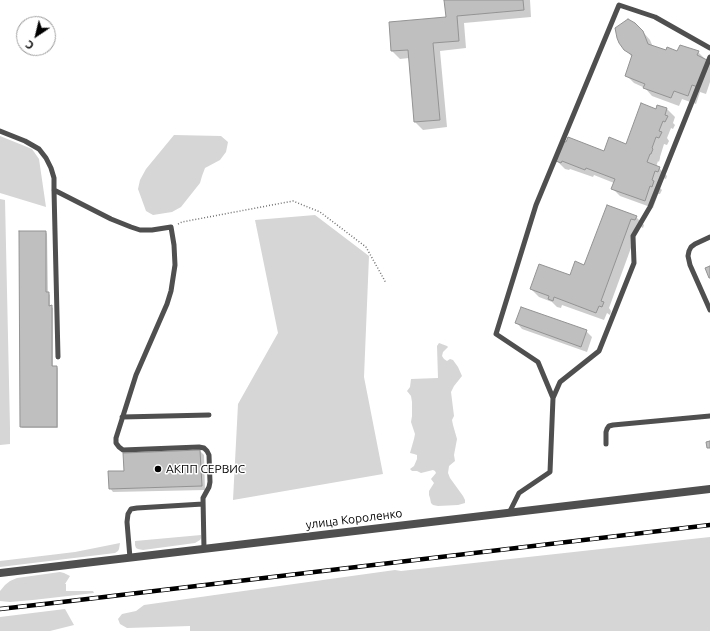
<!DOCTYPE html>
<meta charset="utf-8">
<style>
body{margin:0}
#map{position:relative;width:710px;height:631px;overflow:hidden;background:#fff;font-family:Ubuntu,sans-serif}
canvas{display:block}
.north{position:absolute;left:16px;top:16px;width:40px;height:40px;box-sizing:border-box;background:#fff;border:1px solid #999;border-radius:50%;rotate:215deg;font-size:11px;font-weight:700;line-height:16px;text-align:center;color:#000}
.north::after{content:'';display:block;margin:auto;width:14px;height:18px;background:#000;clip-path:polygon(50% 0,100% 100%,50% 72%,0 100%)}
</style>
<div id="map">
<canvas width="710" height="631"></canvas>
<div class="north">С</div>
</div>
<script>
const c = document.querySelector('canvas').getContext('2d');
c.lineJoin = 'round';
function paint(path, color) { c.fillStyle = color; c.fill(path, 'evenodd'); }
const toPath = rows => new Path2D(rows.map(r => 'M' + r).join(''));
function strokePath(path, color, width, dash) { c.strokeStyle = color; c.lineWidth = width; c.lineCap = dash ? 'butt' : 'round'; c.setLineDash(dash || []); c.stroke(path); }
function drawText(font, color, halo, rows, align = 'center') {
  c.font = font + ' Ubuntu,sans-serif'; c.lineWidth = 3; c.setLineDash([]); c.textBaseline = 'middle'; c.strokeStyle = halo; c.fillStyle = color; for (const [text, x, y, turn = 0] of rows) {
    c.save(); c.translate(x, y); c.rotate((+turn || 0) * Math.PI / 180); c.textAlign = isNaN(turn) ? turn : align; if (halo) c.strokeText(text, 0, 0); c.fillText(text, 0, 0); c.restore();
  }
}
paint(toPath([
 [174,135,221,136,228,142,226,152,220,160,205,168,202,176,200,183,181,207,172,212,153,215,146,211,138,189,140,180,146,169],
 [0,136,32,149,39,159,46,207,0,193],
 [0,199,5,200,10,428,10,444,0,445],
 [315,215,369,256,364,377,383,474,233,500,238,404,278,333,255,220],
 [439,343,447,346,448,347,443,352,442,356,444,359,447,361,450,359,453,360,458,367,462,376,454,386,451,392,454,416,452,420,453,425,457,439,454,455,455,461,449,466,448,473,450,478,463,496,465,500,465,503,458,505,438,506,433,505,431,503,430,498,429,495,429,491,434,483,431,479,436,473,435,471,433,470,421,473,417,471,412,471,410,469,414,466,417,459,417,455,414,454,410,453,414,439,415,434,411,422,412,416,412,402,411,396,407,391,410,387,411,379,438,378,437,346],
 [201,535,201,538,200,540,195,543,143,550,138,549,136,548,135,545,135,541],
 [710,537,710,631,190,631,190,626,127,628,120,624,118,619,122,614,136,611,144,605,229,593,395,570,401,571],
 [120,543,119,549,118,551,115,553,0,567,0,561,75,552],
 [60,572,64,573,70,576,65,584,66,584,66,591,93,591,94,593,33,600,10,602,0,601,0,591,5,585,10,581,17,578],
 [65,609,74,625,50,631,0,631,0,617]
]), '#d6d6d6');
paint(toPath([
 [445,0,530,0,531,17,464,23,466,48,440,51,447,127,423,130,415,122,409,58,400,59,392,51,390,23,447,18],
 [643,32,650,40,653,47,666,52,698,52,710,64,710,82,706,94,700,92,696,104,682,99,679,106,652,96,645,88,634,83,626,75,632,57,625,49],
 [658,106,667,109,675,117,673,123,675,125,673,129,671,128,667,138,669,141,667,145,664,144,660,157,660,158,659,162,658,161,656,167,659,168,667,176,666,179,663,178,660,188,662,190,660,194,658,194,653,208,620,196,612,188,614,183,594,175,593,177,570,169,569,170,565,169,557,161,604,152,627,145,657,110],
 [608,206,636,217,644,225,643,228,639,226,609,308,611,311,610,315,607,313,604,320,562,305,561,308,557,307,552,302,539,297,531,289,570,277,585,266],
 [46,232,47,234,48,293,50,295,50,306,53,308,53,367,57,367,58,368,58,428,22,428,21,427],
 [517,323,586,331,592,337,587,352,522,329],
 [200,451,204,455,205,490,113,492,110,488,125,472]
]), '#0003');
const building = toPath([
 [444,0,523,0,524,10,457,16,459,41,433,43,440,120,414,122,408,50,391,51,389,22,446,17,444,0],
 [628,19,635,23,643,31,648,44,666,50,667,47,677,51,680,45,699,51,697,55,707,60,698,87,692,85,688,96,674,91,671,98,643,88,645,84,625,76,632,55,624,50,619,43,617,38,615,28,628,19],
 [641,103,656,109,657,105,667,108,665,115,668,116,665,122,663,121,659,131,662,132,659,138,656,137,652,148,653,149,651,154,650,154,647,162,660,167,658,172,655,171,652,180,654,181,652,187,650,186,645,201,611,189,615,179,586,168,585,170,562,161,561,163,556,161,563,141,566,142,568,137,604,151,609,137,626,144,641,103],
 [607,205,637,216,635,220,631,219,601,301,604,302,602,307,599,306,596,313,554,297,553,301,548,299,549,296,530,289,539,264,570,275,575,261,584,265,607,205],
 [19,231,46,231,46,292,49,292,49,306,52,305,52,366,57,366,57,427,20,427,19,231],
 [710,266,710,278,709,278,705,268,710,266],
 [521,307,587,330,581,347,515,323,521,307],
 [710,441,710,448,707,448,706,442,710,441],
 [200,450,202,486,109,489,108,471,124,471,123,453,200,450]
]);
paint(building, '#bfbfbf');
strokePath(building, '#939393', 1);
strokePath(toPath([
 [178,224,182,222,293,201,320,212,366,247,386,283]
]), '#717171', 1.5, [1, 2]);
strokePath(toPath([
 [0,131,25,141,39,149,46,158,51,168,54,178,54,190,58,357],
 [54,190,111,219,131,227,140,230,152,230,171,227,174,245,175,265,171,291,167,304,136,375,116,438,116,443,119,447,123,450,199,447,204,448,207,451,209,455,210,482,209,487,203,498,204,549],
 [710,237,695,244,691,247,689,251,688,256,690,265,710,310],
 [553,398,538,362,496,334,536,205,619,5,655,17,710,48],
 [122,417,209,415],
 [606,444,606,432,607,429,609,426,613,425,710,416],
 [509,513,519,493,550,472,553,398,560,382,599,351,634,263,633,236,650,207,710,57],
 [130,558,127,522,128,514,131,509,137,508,203,504]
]), '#4f4f4f', 5);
strokePath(toPath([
 [0,573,710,489]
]), '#4f4f4f', 8);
const rail = toPath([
 [0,609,62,602,710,525]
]);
strokePath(rail, '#000', 4.5);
strokePath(rail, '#fff', 3, [9]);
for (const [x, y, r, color] of [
 [158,469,4,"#000"]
]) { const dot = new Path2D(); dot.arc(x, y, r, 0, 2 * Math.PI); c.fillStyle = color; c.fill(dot); strokePath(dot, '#fff', 1.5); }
drawText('12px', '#000', '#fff', [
 ["АКПП СЕРВИС",166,469]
], 'left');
drawText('12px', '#000', '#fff', [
 ["улица Короленко",354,519,-7]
]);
</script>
